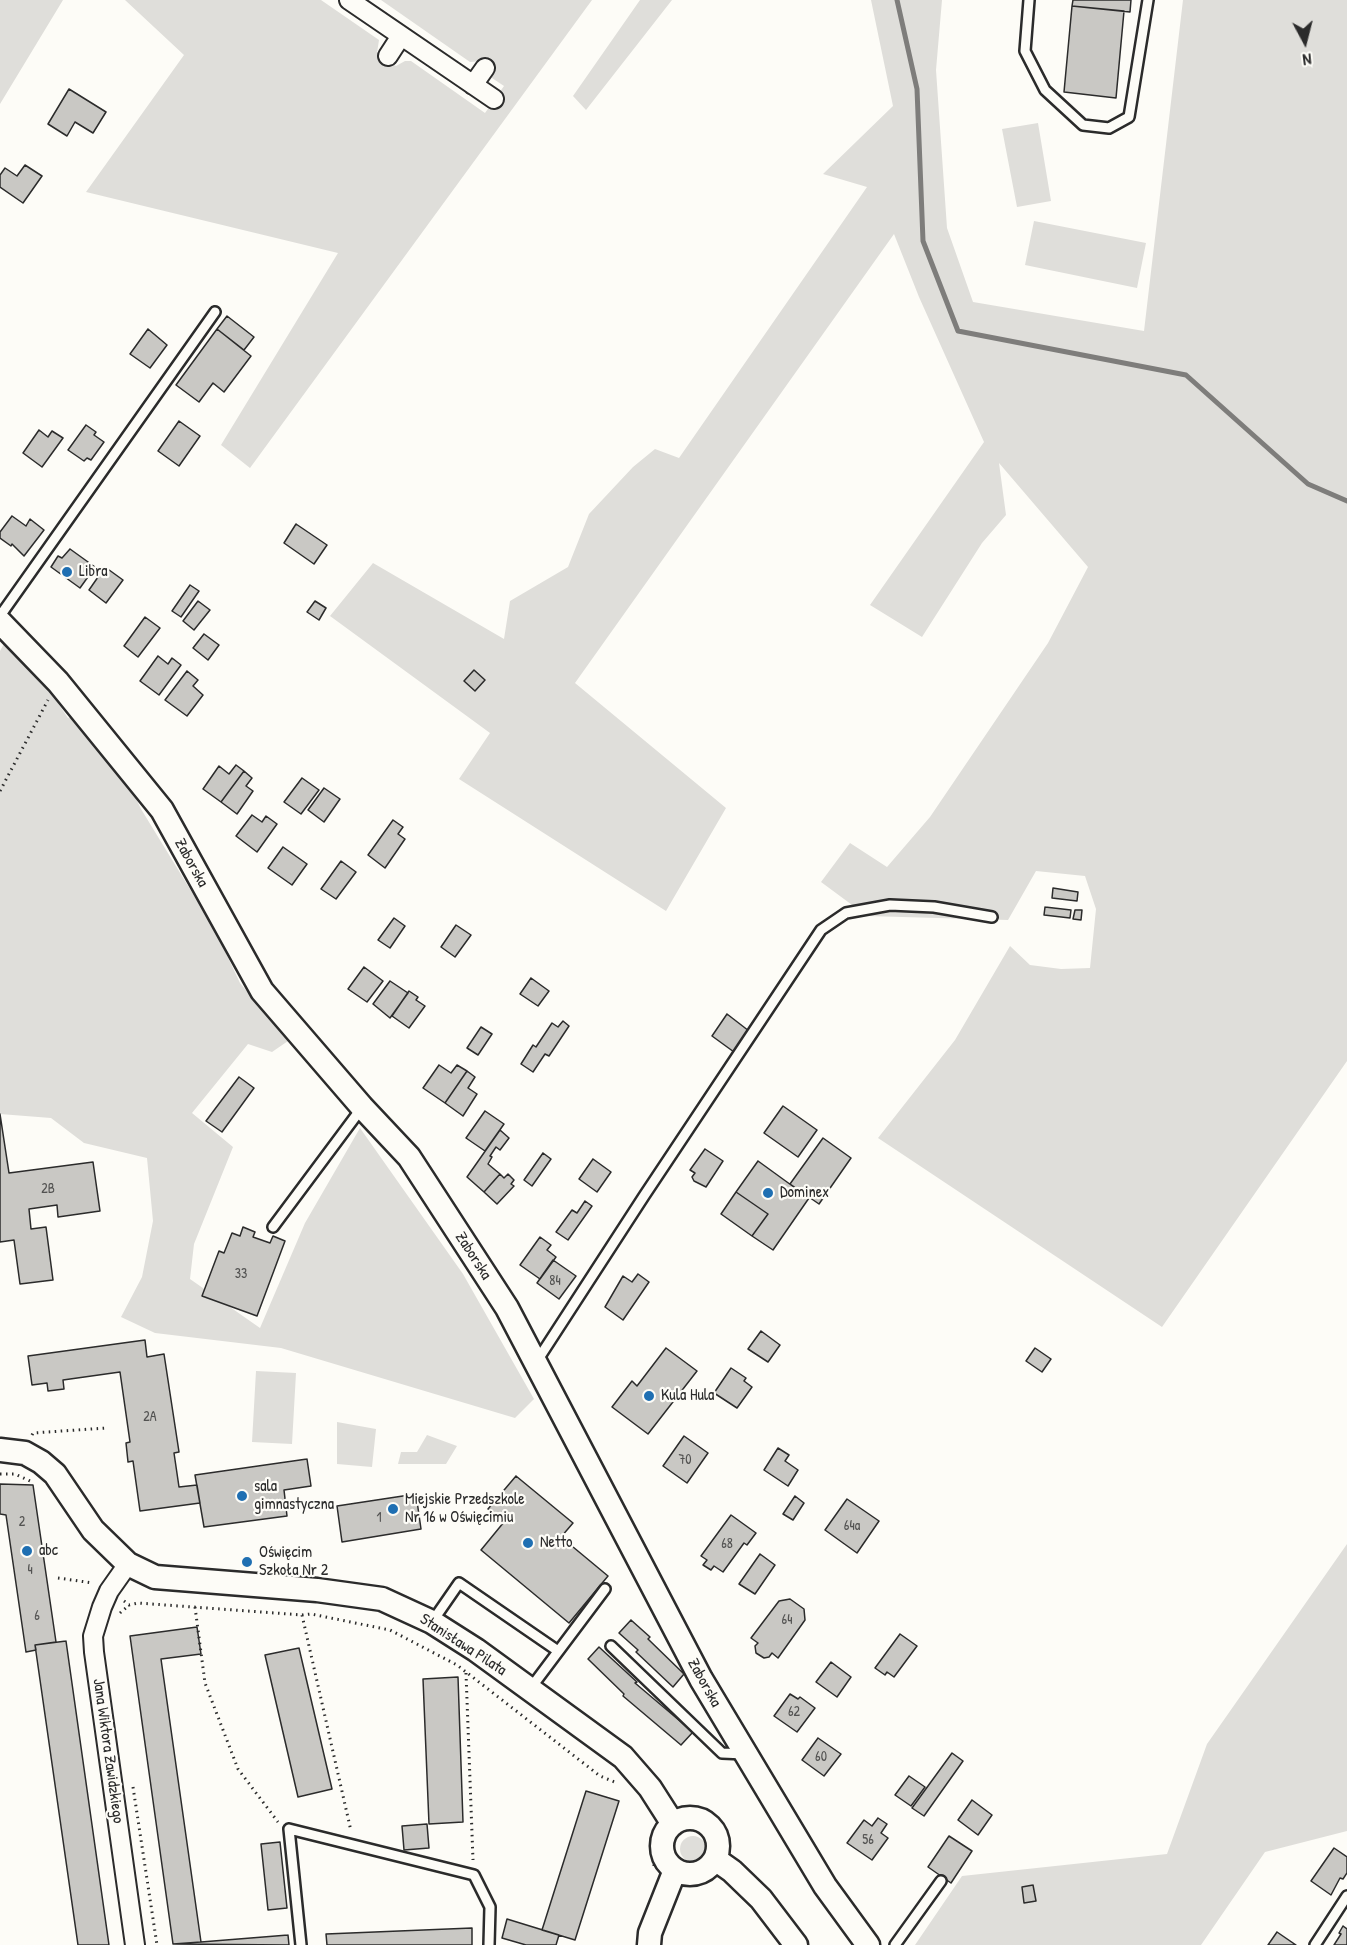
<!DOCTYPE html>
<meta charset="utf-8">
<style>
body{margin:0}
#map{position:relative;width:1347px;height:1945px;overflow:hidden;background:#fdfcf7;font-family:"Patrick Hand",sans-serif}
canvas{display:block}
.north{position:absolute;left:1275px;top:12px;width:60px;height:60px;-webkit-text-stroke:4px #fdfcf7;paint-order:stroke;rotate:173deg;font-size:16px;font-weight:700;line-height:24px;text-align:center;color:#2b2b2b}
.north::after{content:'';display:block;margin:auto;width:21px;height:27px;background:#2b2b2b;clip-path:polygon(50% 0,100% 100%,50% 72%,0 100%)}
</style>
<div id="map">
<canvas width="1347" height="1945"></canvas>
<div class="north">N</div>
</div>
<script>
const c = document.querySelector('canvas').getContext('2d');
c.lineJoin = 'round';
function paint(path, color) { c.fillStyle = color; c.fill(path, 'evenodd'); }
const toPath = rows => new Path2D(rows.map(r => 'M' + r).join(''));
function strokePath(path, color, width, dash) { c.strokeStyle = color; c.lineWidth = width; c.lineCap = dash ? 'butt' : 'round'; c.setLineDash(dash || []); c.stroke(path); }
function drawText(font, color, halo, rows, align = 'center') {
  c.font = font + ' "Patrick Hand",sans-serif'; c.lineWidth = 4.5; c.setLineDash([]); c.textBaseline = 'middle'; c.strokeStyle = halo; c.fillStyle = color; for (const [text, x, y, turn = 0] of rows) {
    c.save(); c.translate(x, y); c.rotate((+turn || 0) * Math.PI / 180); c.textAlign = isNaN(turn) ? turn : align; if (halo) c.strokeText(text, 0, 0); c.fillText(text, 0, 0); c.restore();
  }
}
paint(toPath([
 [0,0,63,0,0,104],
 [125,0,321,0,379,40,377,53,396,66,405,61,411,61,485,113,504,86,492,78,492,72,483,61,470,62,381,0,592,0,250,468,221,445,338,253,86,192,184,55],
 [640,0,672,0,586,110,573,96],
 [871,0,942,0,936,70,947,228,973,302,1144,331,1183,0,1347,0,1347,1061,1162,1327,878,1138,955,1040,1010,946,1030,965,1061,969,1090,968,1096,909,1085,876,1036,871,1008,920,867,916,821,882,850,843,887,867,930,817,1048,643,1088,567,999,463,1006,515,982,543,922,637,870,605,984,442,919,297,894,234,575,683,726,808,666,911,459,779,490,733,330,616,373,563,504,639,510,601,568,567,589,514,633,467,655,449,679,458,867,187,823,174,893,106],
 [1038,123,1051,201,1017,207,1002,129],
 [1034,221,1146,243,1137,288,1025,265],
 [6,640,36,671,68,718,76,715,127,780,141,809,215,930,240,983,288,1041,272,1052,248,1044,192,1113,233,1147,194,1244,190,1279,260,1328,305,1223,360,1128,463,1274,534,1399,515,1418,281,1348,155,1333,121,1317,142,1277,153,1221,147,1158,84,1143,51,1118,0,1114,0,651],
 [256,1371,296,1373,292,1444,252,1442],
 [337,1422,376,1429,372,1467,337,1464],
 [427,1435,457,1446,446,1464,398,1464,401,1452,417,1452],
 [1347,1544,1347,1831,1265,1852,1201,1945,915,1945,962,1876,1167,1854,1207,1744],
 '680 1849a13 13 0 1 1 26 0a13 13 0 1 1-26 0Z'
]), '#dfdeda');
strokePath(toPath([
 [897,0,917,89,923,241,958,331,1186,375,1308,484,1347,501]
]), '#7e7d7b', 5);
const building = toPath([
 [1073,0,1131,0,1130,12,1072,6,1073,0],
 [1072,6,1124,11,1116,98,1064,92,1072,6],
 [69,89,106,112,93,133,75,122,67,136,48,124,69,89],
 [25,165,42,176,23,203,0,187,0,175,5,168,17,176,25,165],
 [227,316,254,337,244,350,217,329,227,316],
 [148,329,167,345,150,368,130,354,148,329],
 [217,329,251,356,224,392,213,383,199,402,176,385,217,329],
 [179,421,200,436,179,466,158,451,179,421],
 [86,425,96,432,94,435,104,442,91,460,87,458,84,461,68,450,86,425],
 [39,430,48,437,52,431,63,438,42,467,23,453,39,430],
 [12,516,26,526,30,519,44,530,24,556,12,544,11,546,0,538,0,532,12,516],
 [296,524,327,545,314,564,284,543,296,524],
 [70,549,95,567,80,588,51,567,58,556,62,558,70,549],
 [105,567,123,580,106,603,89,590,105,567],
 [190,585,199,591,181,617,172,611,190,585],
 [198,601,210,610,194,630,183,621,198,601],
 [315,601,326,608,319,620,307,612,315,601],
 [145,617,160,628,138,657,124,646,145,617],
 [204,634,219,645,208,660,193,648,204,634],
 [158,656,168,664,172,658,181,665,159,695,140,681,158,656],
 [474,670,485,680,475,691,464,681,474,670],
 [187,671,198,680,193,686,203,695,187,716,165,700,187,671],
 [236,765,244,771,221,802,203,789,219,766,229,774,236,765],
 [244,771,252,778,246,786,253,791,237,814,221,802,244,771],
 [302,778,319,790,301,814,284,802,302,778],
 [324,788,340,799,324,822,308,810,324,788],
 [252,815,262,822,266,816,277,824,257,852,236,836,252,815],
 [393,820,403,827,398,834,405,839,385,868,368,855,393,820],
 [283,847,307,864,292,885,268,868,283,847],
 [341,861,356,872,336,899,321,889,341,861],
 [1053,888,1078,892,1077,901,1052,898,1053,888],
 [1045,907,1071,910,1070,918,1044,915,1045,907],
 [1075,910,1082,910,1081,920,1073,919,1075,910],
 [394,918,405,926,390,948,378,940,394,918],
 [456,925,471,935,455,957,441,947,456,925],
 [364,967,383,981,367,1002,348,989,364,967],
 [531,978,549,991,538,1006,520,994,531,978],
 [390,981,408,993,390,1018,373,1004,390,981],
 [409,991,418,997,416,1000,425,1006,409,1028,392,1016,409,991],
 [727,1014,749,1031,734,1052,712,1036,727,1014],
 [563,1021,569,1026,549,1056,545,1054,533,1072,521,1064,533,1045,536,1047,552,1023,558,1027,563,1021],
 [481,1027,492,1034,478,1055,467,1048,481,1027],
 [439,1065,451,1073,457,1065,467,1071,445,1103,423,1088,439,1065],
 [467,1071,475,1077,468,1088,477,1094,463,1116,445,1103,467,1071],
 [239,1077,254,1088,222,1132,206,1121,239,1077],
 [783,1106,817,1130,798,1157,764,1133,783,1106],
 [485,1111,504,1124,485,1151,466,1138,485,1111],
 [0,1114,9,1173,93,1162,100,1211,58,1217,57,1205,29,1209,31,1229,46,1227,53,1280,20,1284,14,1240,0,1242,0,1114],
 [500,1130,509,1138,500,1150,496,1147,490,1156,492,1157,488,1164,500,1174,484,1192,467,1177,500,1130],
 [823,1138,851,1158,819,1204,790,1184,823,1138],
 [705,1149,723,1161,706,1187,694,1181,692,1177,695,1173,690,1170,705,1149],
 [543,1153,551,1159,532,1186,524,1180,543,1153],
 [593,1159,611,1172,597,1192,579,1179,593,1159],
 [758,1161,809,1198,773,1250,752,1236,768,1214,736,1192,758,1161],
 [500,1174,504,1178,508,1174,514,1180,511,1184,514,1186,497,1204,484,1192,500,1174],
 [736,1192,768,1214,752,1236,721,1214,736,1192],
 [585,1201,592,1206,568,1240,556,1232,572,1210,577,1213,585,1201],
 [243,1227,255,1232,253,1237,270,1243,273,1236,285,1241,257,1316,202,1296,219,1251,224,1253,232,1233,240,1236,243,1227],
 [540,1237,551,1245,547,1250,556,1257,540,1279,520,1265,540,1237],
 [553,1260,576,1276,559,1299,537,1283,553,1260],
 [638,1274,649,1282,623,1320,605,1307,623,1276,632,1282,638,1274],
 [761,1331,780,1345,768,1362,748,1349,761,1331],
 [145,1340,147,1357,164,1354,179,1452,174,1453,179,1487,197,1485,200,1503,140,1511,133,1461,128,1462,126,1443,130,1442,120,1372,63,1380,64,1389,48,1391,47,1383,32,1385,28,1356,145,1340],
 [666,1348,697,1371,648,1434,612,1407,632,1381,637,1386,666,1348],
 [1035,1348,1051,1359,1042,1372,1026,1361,1035,1348],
 [731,1368,746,1378,744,1381,752,1387,737,1408,714,1393,731,1368],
 [684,1436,708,1453,687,1483,663,1466,684,1436],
 [778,1448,789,1455,785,1461,798,1470,788,1486,764,1470,778,1448],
 [307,1459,311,1486,284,1490,287,1516,204,1527,195,1475,307,1459],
 [516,1476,573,1523,561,1537,608,1576,569,1623,481,1550,504,1522,488,1509,516,1476],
 [0,1484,33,1485,56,1642,35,1645,36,1650,26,1652,6,1515,0,1514,0,1484],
 [416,1494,421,1529,342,1542,337,1506,416,1494],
 [795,1496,804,1503,793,1520,783,1514,795,1496],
 [847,1499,879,1521,857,1553,825,1530,847,1499],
 [731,1515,756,1533,747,1545,744,1543,723,1572,714,1566,711,1570,703,1565,707,1560,701,1556,731,1515],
 [760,1554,775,1565,755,1594,739,1584,760,1554],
 [790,1599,804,1609,805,1620,778,1658,772,1653,769,1657,764,1658,756,1653,755,1646,758,1643,751,1638,779,1601,790,1599],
 [631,1620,650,1637,648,1639,684,1674,673,1687,636,1652,638,1650,619,1633,631,1620],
 [197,1627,201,1654,161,1659,201,1942,173,1944,130,1636,197,1627],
 [900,1634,917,1646,894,1677,887,1672,885,1675,875,1668,900,1634],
 [66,1641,109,1945,78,1945,35,1645,66,1641],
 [599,1647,637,1682,635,1683,693,1732,681,1745,623,1696,624,1694,588,1659,599,1647],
 [299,1648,332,1789,298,1797,265,1655,299,1648],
 [831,1662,851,1677,837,1697,816,1682,831,1662],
 [458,1677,463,1822,429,1824,423,1679,458,1677],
 [790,1694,798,1699,800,1697,815,1708,797,1732,774,1716,790,1694],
 [818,1738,841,1754,824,1776,802,1760,818,1738],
 [952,1753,963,1761,924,1816,912,1808,952,1753],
 [909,1776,925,1787,911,1806,895,1795,909,1776],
 [586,1791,619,1801,575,1940,542,1930,586,1791],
 [972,1800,992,1815,978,1835,958,1820,972,1800],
 [878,1818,887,1824,881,1833,888,1838,872,1860,847,1843,864,1820,872,1826,878,1818],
 [427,1824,429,1848,404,1850,402,1826,427,1824],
 [949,1836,972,1851,951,1883,928,1867,949,1836],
 [280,1842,287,1908,268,1910,261,1844,280,1842],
 [1334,1848,1347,1857,1347,1873,1343,1879,1340,1878,1331,1895,1311,1881,1334,1848],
 [1033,1885,1036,1901,1024,1903,1022,1887,1033,1885],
 [507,1919,559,1935,556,1945,526,1945,502,1938,507,1919],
 [1343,1926,1347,1929,1347,1945,1334,1945,1341,1934,1339,1933,1343,1926],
 [472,1928,472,1945,327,1945,326,1934,472,1928],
 [1277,1932,1296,1945,1268,1945,1277,1932],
 [288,1935,289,1945,173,1944,201,1942,288,1935]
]);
paint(building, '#c9c8c4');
strokePath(building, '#2b2b2b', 1.5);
const service = toPath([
 [1029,0,1025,51,1045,90,1083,125,1109,128,1129,117,1148,0],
 [0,616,215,312],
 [273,1227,361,1109],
 [537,1361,644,1196,821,930,846,913,890,905,934,907,992,917],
 [432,1622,459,1583,558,1651],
 [611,1646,722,1753,745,1754],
 [530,1689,605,1589],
 [301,1945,289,1829,474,1875,490,1907,489,1945],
 [895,1945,941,1881],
 [1315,1945,1347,1896]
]);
const minor = toPath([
 [349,0,494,99],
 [388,56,401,36],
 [473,85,485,68],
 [128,1564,109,1591,102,1607,93,1636,94,1652,135,1945]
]);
const tertiary = toPath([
 [0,622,58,682,162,810,262,991,362,1107,409,1157,507,1308,701,1679,825,1886,868,1945],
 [0,1450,25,1453,41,1462,55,1474,93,1530,128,1564,155,1577,317,1590,382,1599,432,1622,476,1650,623,1757,650,1788,673,1824],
 '662 1846a28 28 0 1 1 56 0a28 28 0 1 1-56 0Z',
 [715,1859,732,1871,761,1899,796,1945],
 [649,1945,650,1933,675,1870]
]);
strokePath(service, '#2b2b2b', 14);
strokePath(minor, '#2b2b2b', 22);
strokePath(tertiary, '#2b2b2b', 27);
strokePath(toPath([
 [0,791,48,700],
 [32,1435,33,1433,106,1428],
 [0,1474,15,1474,30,1481],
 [58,1578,93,1583],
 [124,1601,129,1605,138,1603,302,1615,311,1614,390,1630,457,1665,600,1776,617,1783],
 [195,1607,205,1683,238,1769,278,1822],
 [120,1613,129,1605],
 [302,1615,351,1831],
 [466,1673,473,1860],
 [133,1787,157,1945],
 [654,1866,653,1844,655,1834]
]), '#2b2b2b', 3, [1.5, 4.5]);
strokePath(service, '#fdfcf7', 9);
strokePath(minor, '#fdfcf7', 18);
strokePath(tertiary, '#fdfcf7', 22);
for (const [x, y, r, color] of [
 [67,572,6,"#1f6fb2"],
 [768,1193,6,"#1f6fb2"],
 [649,1396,6,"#1f6fb2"],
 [242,1496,6,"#1f6fb2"],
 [393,1509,6,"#1f6fb2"],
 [528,1543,6,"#1f6fb2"],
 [27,1551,6,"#1f6fb2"],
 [247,1562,6,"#1f6fb2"]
]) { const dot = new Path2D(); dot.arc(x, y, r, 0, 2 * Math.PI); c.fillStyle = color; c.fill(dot); strokePath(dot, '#fdfcf7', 2); }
drawText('14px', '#525251', null, [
 ["2B",48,1189],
 ["33",241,1274],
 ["84",555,1281],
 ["2A",150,1417],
 ["70",685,1460],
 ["1",379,1518],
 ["2",22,1522],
 ["64a",852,1526],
 ["68",727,1544],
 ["4",30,1570],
 ["6",37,1616],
 ["64",787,1620],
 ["62",794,1712],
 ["60",821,1757],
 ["56",868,1840]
]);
drawText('16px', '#2b2b2b', '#fdfcf7', [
 ["Libra",79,572],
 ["Dominex",780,1193],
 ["Kula Hula",661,1396],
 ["sala",254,1487],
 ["gimnastyczna",254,1505],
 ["Miejskie Przedszkole",405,1500],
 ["Nr 16 w Oświęcimiu",405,1518],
 ["Netto",540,1543],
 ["abc",39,1551],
 ["Oświęcim",259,1553],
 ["Szkoła Nr 2",259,1571]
], 'left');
drawText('16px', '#2b2b2b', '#fdfcf7', [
 ["Zaborska",191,863,61],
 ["Zaborska",473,1256,57],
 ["Stanisława Pilata",463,1645,33],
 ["Zaborska",704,1683,61],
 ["Jana Wiktora Zawidzkiego",108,1751,82]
]);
</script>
